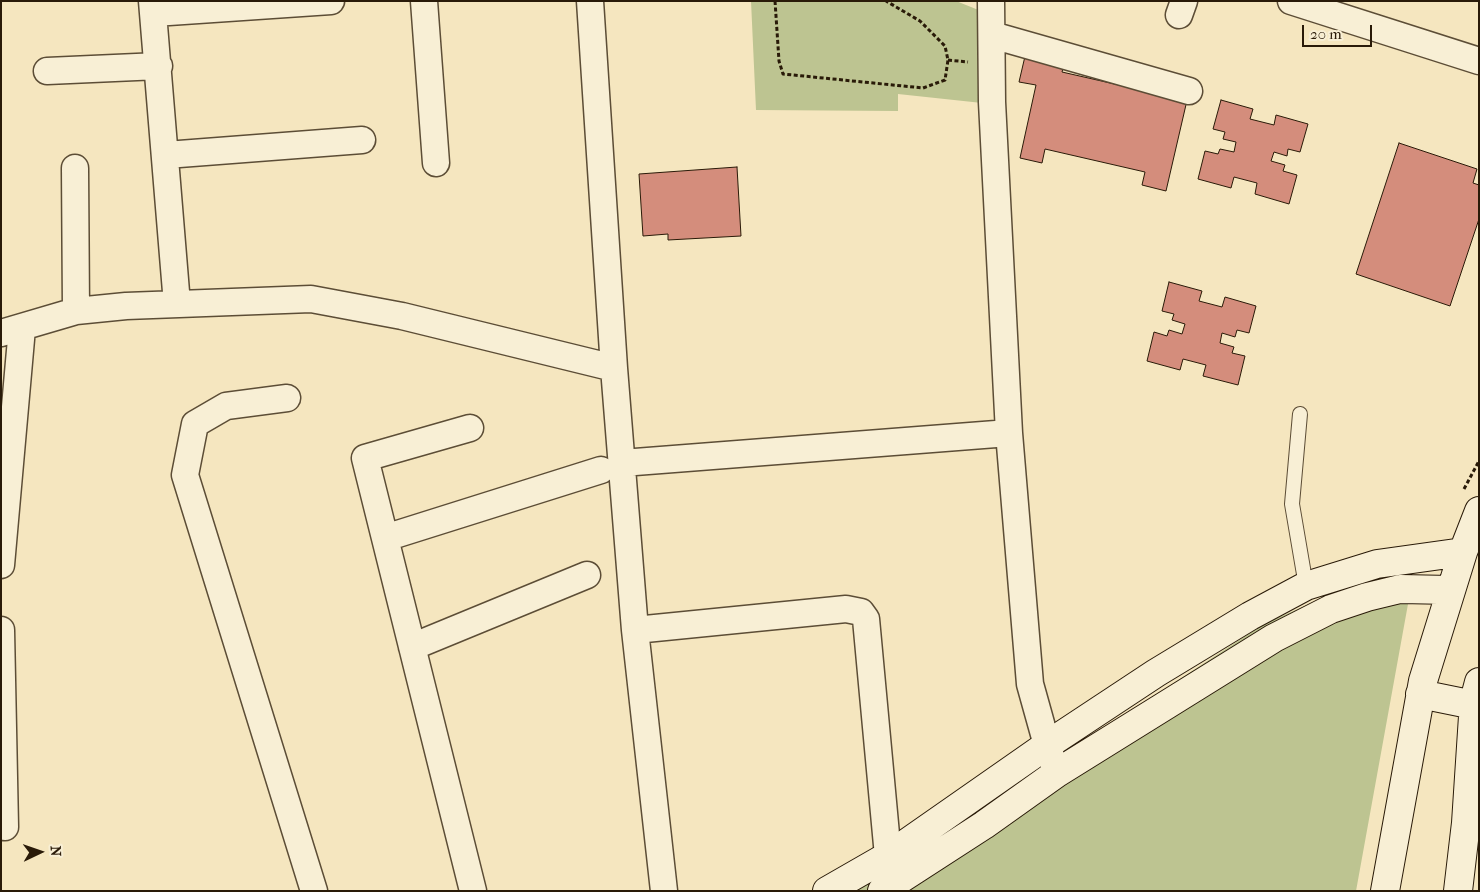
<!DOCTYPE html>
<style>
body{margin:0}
#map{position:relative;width:1480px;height:892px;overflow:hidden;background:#f5e6bf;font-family:"IM FELL French Canon",serif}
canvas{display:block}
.frame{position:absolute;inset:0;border:2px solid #291a08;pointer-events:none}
.north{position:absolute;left:15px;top:827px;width:50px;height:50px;-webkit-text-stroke:4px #f8efd5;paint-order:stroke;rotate:87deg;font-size:14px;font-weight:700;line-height:20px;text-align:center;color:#291a08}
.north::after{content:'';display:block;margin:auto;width:18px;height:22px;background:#291a08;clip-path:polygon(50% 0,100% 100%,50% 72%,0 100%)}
.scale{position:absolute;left:1302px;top:25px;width:70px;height:22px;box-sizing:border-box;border:2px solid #291a08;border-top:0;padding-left:6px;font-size:15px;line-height:18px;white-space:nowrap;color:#291a08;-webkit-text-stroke:4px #f8efd5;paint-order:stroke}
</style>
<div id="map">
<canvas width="1480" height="892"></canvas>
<div class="frame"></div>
<div class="north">N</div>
<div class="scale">20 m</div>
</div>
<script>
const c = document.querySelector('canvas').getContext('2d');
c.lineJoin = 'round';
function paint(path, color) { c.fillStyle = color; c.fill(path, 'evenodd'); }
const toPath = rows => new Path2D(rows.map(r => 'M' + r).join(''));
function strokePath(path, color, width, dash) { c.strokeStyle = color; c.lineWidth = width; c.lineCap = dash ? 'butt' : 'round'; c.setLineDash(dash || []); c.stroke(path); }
paint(toPath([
 [751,1,956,1,986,13,982,103,898,94,898,111,756,110],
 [1402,577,1410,593,1356,891,856,891,1264,624,1352,585]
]), '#bdc491');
const building = toPath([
 [1026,52,1065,61,1062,72,1163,95,1188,96,1166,191,1142,185,1145,172,1045,149,1042,163,1020,158,1036,85,1019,82,1026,52],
 [1221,100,1253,109,1250,119,1274,125,1276,115,1308,124,1300,152,1288,149,1287,156,1274,152,1271,161,1285,165,1283,171,1297,175,1289,204,1255,194,1257,183,1234,177,1231,188,1198,179,1205,151,1218,154,1220,149,1234,152,1236,142,1223,139,1225,132,1213,129,1221,100],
 [1399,143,1477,169,1473,183,1479,185,1479,219,1450,306,1356,274,1399,143],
 [737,167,741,236,668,240,668,234,643,236,639,174,737,167],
 [1169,282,1202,291,1199,301,1222,307,1225,297,1256,306,1249,333,1237,330,1235,337,1222,333,1220,343,1234,347,1232,353,1245,356,1238,385,1203,376,1206,365,1183,359,1180,370,1147,361,1154,332,1167,336,1169,330,1182,334,1185,324,1172,320,1174,314,1162,311,1169,282]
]);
paint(building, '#d48d7c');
strokePath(building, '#291a08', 1);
const lane = toPath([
 [1300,414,1292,504,1306,586]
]);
const street = toPath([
 [152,1,177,304],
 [424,1,436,163],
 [590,1,614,368,635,630,664,891],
 [991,1,992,102,1009,433],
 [1291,1,1479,61],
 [154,13,331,1],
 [1179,15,1184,1],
 [992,35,1189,91],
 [47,71,159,66],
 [166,155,362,140],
 [75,168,76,311],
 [1,333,76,311,126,306,311,299,402,316,614,368],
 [287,398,226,406,195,424,185,475,314,891],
 [470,428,365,458,473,891],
 [622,463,1009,433,1030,684,1047,745,1057,773],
 [385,538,601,470],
 [1,565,22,328],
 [1,630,5,827],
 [635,630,846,609,861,612,866,619,888,856],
 [412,647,587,575]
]);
const secondary = toPath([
 [1420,694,1474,705],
 [827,891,888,856,1047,745,1156,673,1250,616,1306,586,1377,564,1463,552],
 [882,891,984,825,1057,773,1274,638,1331,609,1367,597,1400,589,1451,590],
 [1385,891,1423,681,1463,552,1479,511],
 [1458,891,1466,823,1474,701,1479,682]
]);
strokePath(lane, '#5c4d36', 16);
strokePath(street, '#5c4d36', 29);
strokePath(secondary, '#291a08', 30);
strokePath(toPath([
 [775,1,779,61,783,74,923,88,945,80,948,60,945,46,920,21,886,1],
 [948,60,968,62],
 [1464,489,1479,461]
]), '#291a08', 3, [4, 2.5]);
strokePath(lane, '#f8efd5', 14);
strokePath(street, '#f8efd5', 26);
strokePath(secondary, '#f8efd5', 28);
</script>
